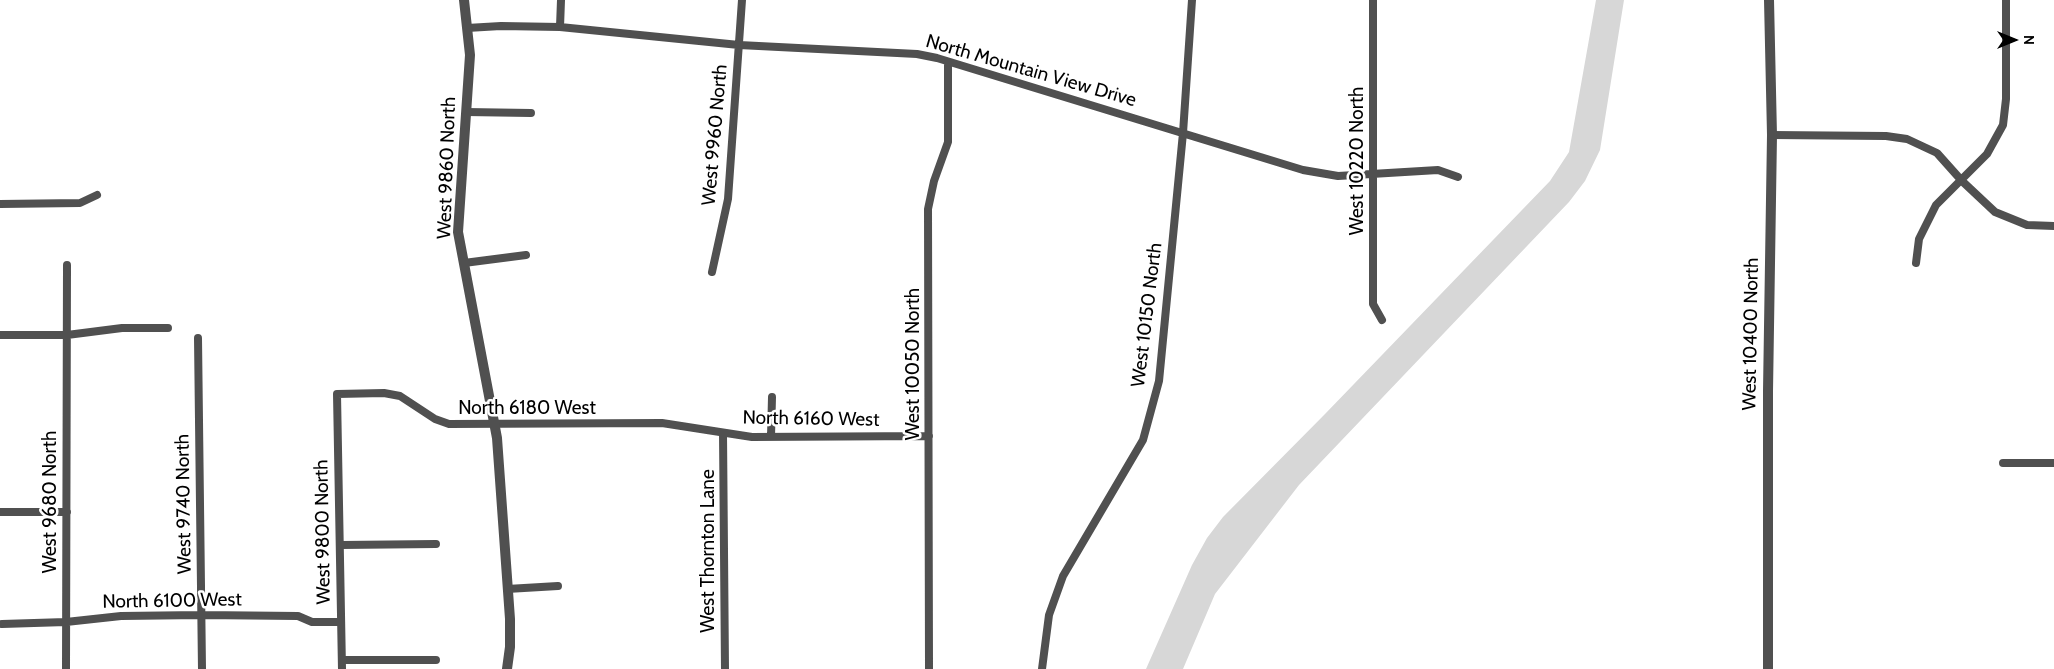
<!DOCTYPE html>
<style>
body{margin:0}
#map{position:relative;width:2054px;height:669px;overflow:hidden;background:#fff;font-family:Cabin,sans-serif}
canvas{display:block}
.north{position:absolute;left:1989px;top:15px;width:50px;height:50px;-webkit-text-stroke:4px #fff;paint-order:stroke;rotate:90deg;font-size:14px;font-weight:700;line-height:20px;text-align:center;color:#000}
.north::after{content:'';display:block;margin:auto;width:18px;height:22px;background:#000;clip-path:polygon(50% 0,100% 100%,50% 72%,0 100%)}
</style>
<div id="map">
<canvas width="2054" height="669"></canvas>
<div class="north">N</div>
</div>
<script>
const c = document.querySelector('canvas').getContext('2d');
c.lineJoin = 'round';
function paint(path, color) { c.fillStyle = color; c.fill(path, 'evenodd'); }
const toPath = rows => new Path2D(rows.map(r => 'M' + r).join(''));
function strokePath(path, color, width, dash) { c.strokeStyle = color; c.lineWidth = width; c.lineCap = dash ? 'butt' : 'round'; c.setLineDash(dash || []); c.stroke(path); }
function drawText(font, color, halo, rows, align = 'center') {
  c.font = font + ' Cabin,sans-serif'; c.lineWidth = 5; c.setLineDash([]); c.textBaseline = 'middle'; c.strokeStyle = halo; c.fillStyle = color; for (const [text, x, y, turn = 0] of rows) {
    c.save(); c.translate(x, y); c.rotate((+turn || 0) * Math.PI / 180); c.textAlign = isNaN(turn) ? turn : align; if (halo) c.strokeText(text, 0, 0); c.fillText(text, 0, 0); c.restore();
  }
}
paint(toPath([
 [1596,0,1624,0,1600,150,1585,181,1569,202,1299,485,1215,594,1183,669,1146,669,1192,565,1207,538,1223,517,1325,414,1550,181,1569,152]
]), '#d7d7d7');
strokePath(toPath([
 [1373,0,1373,304,1382,320],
 [560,27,561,0],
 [467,28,501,26,560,27,739,45,917,54,937,58,1303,170,1338,176,1438,170,1458,177],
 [466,112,531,113],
 [1772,135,1886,136,1907,139,1937,153,1962,181,1995,212,2027,225,2054,226],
 [0,204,80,203,97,195],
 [464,263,526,255],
 [1916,263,1919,239,1936,205,1987,154,2003,125,2006,99,2006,0],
 [712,272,728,199,742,0],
 [0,335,67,335,122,328,168,328],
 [198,338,202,669],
 [723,433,725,669],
 [771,437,772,397],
 [2003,463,2054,463],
 [0,512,67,512],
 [341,545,436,544],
 [507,589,558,586],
 [2,624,66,622,121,616,201,615,298,616,312,622,340,622],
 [342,660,436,660],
 [66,669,67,265],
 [342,669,337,394,384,393,400,396,435,419,449,424,662,423,752,437,929,436],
 [929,669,928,209,934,181,948,142,948,62],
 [1042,669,1049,615,1063,576,1143,440,1159,381,1183,133,1192,0]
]), '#505050', 8);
strokePath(toPath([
 [464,0,470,55,458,232,497,438,510,619,510,647,507,669],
 [1768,669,1768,391,1772,135,1769,0]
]), '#505050', 10);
drawText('19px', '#000', '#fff', [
 ["North Mountain View Drive",1031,71,16],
 ["West 9960 North",715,135,-85],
 ["West 10220 North",1357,161,-90],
 ["West 9860 North",447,168,-88],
 ["West 10150 North",1147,315,-83],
 ["West 10400 North",1751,334,-89],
 ["West 10050 North",913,364,-90],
 ["North 6180 West",527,408],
 ["North 6160 West",811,419,1],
 ["West 9680 North",50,502,-90],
 ["West 9740 North",184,504,-91],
 ["West 9800 North",323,532,-91],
 ["West Thornton Lane",708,551,-90],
 ["North 6100 West",172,601,-1]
]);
</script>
